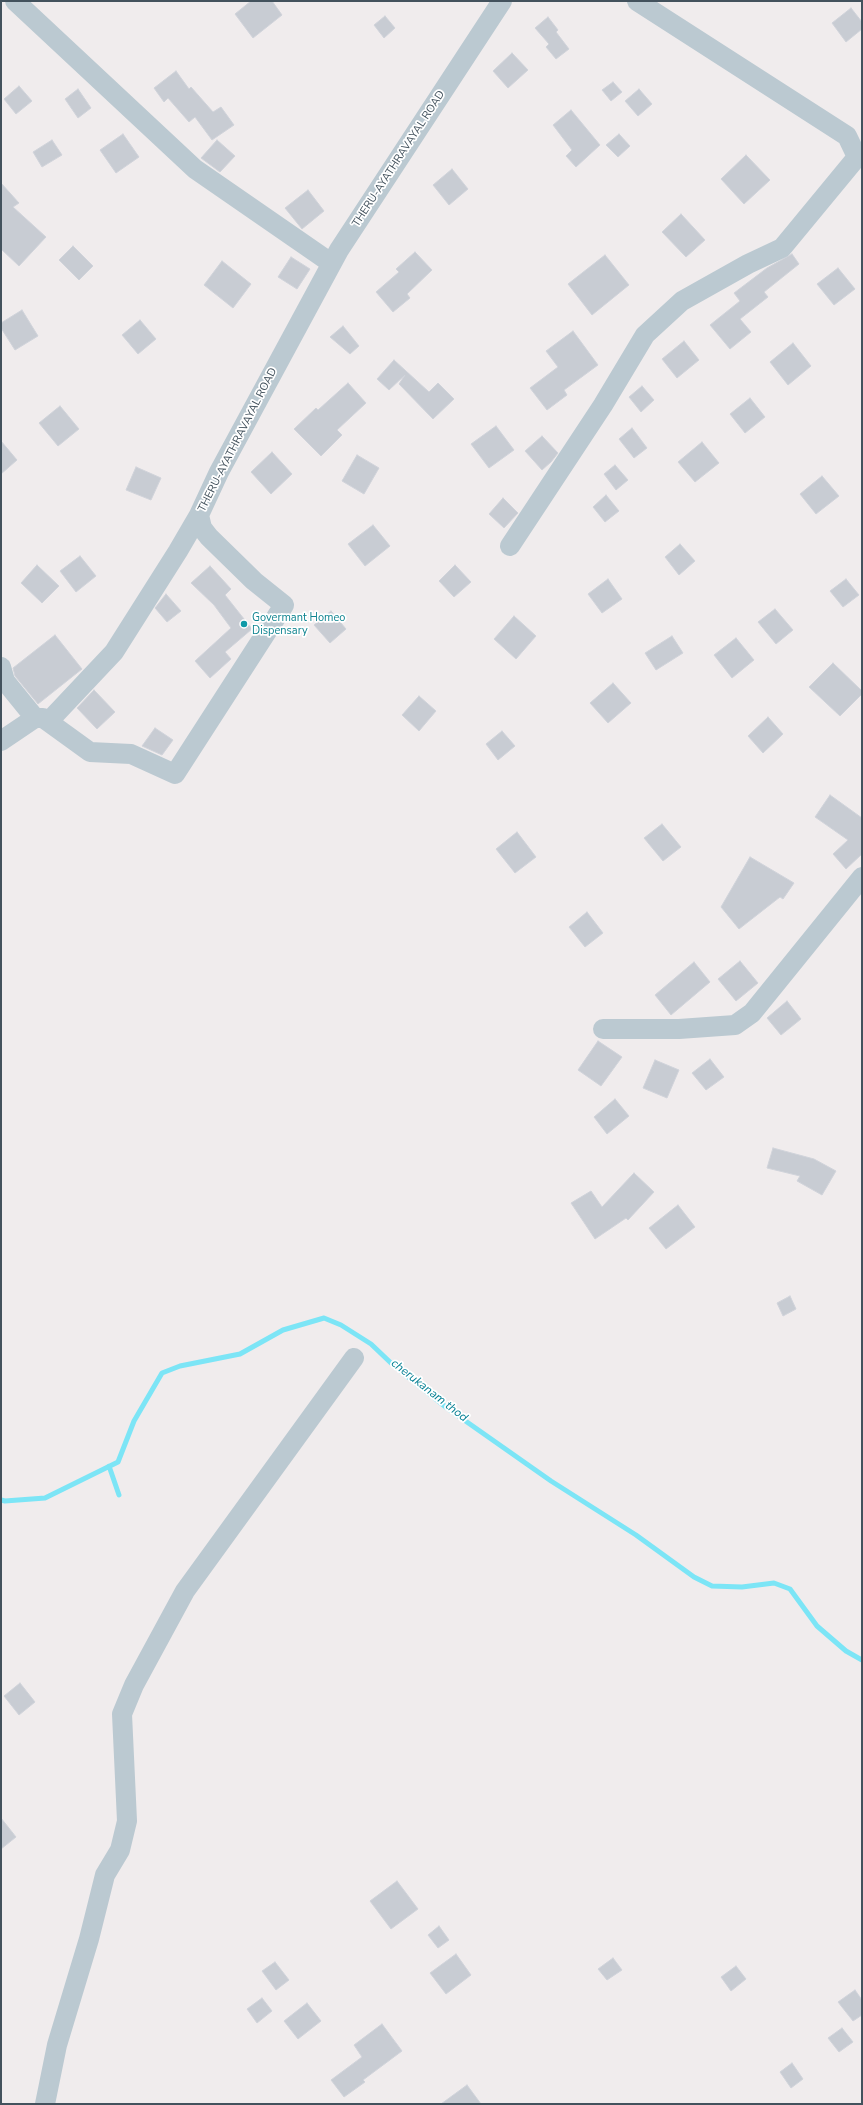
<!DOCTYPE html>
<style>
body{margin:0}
#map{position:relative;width:863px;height:2105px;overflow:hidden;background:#f0eced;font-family:"Nunito Sans",sans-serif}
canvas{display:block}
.frame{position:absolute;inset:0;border:2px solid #43525d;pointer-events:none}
</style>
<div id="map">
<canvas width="863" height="2105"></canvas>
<div class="frame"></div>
</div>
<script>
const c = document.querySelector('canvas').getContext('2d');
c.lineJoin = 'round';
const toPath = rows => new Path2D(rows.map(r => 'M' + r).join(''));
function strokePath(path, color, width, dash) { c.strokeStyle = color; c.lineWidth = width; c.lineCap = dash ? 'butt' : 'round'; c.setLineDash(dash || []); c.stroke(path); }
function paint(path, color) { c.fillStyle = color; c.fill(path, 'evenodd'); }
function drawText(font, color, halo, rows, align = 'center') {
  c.font = font + ' "Nunito Sans",sans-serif'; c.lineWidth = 3.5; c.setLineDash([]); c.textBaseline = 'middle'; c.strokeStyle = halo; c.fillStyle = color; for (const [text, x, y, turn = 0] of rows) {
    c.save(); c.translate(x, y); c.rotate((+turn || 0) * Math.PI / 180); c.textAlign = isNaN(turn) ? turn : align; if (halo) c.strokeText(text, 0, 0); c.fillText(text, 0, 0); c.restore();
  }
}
strokePath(toPath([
 [109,1466,119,1495],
 [1,1500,5,1501,45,1498,118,1462,134,1421,162,1373,180,1366,240,1354,283,1330,324,1318,341,1325,371,1344,392,1364,447,1408,551,1481,636,1535,694,1577,712,1586,742,1587,774,1583,790,1589,817,1626,846,1651,862,1660]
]), '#7ce5f6', 5);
const building = toPath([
 [251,1,272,1,282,15,253,38,235,14,251,1],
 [851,8,862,22,862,29,846,42,832,23,851,8],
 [385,16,395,28,384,38,374,25,385,16],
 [548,17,558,30,556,32,569,49,556,59,546,47,549,44,535,28,548,17],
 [512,53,528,70,508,88,493,71,512,53],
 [176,71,189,89,191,87,213,112,221,107,234,125,212,140,195,117,189,122,168,98,164,102,154,88,176,71],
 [613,82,622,92,611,101,602,90,613,82],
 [19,86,32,101,16,114,4,99,19,86],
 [78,89,91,108,78,118,65,99,78,89],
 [639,89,652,104,638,116,625,101,639,89],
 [571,110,600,145,576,167,566,156,572,150,553,125,571,110],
 [123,134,139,157,116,173,100,150,123,134],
 [619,134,630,146,618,157,606,145,619,134],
 [52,140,62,155,42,167,33,152,52,140],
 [217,140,235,156,220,172,201,158,217,140],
 [746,155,770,180,744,204,721,179,746,155],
 [452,169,468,189,449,205,433,185,452,169],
 [1,183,19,203,13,207,46,237,19,266,1,249,1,183],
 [308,190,324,211,302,229,285,208,308,190],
 [681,214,705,240,686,257,662,232,681,214],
 [73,246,93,266,79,280,59,260,73,246],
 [415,252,432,270,407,294,410,298,393,312,376,292,399,272,396,269,415,252],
 [792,254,799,264,764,292,768,297,740,319,751,332,730,349,710,325,740,301,734,293,767,268,792,254],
 [605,255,629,285,592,315,568,284,605,255],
 [291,257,310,269,297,289,278,277,291,257],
 [222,261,251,284,233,308,204,285,222,261],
 [838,268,855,289,834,305,817,284,838,268],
 [22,310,38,336,15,350,1,328,1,323,22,310],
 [140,320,156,339,138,354,122,335,140,320],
 [343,326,359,346,350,354,330,337,343,326],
 [573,331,598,365,564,390,567,395,547,410,530,388,558,367,546,351,573,331],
 [684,341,699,360,677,378,662,359,684,341],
 [793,343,811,366,788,385,770,362,793,343],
 [394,360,429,392,438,383,454,399,433,419,399,384,405,375,389,390,377,379,394,360],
 [348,383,366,403,337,430,342,435,321,456,294,429,316,408,318,410,348,383],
 [642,386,654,400,641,412,629,397,642,386],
 [750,398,765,417,745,433,730,414,750,398],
 [60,406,79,429,58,446,39,423,60,406],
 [496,426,514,450,489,468,471,444,496,426],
 [632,428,647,448,634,458,619,439,632,428],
 [542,436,558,453,551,462,542,470,525,451,542,436],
 [1,441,17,460,1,474,1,441],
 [702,442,719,463,695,482,678,462,702,442],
 [272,452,292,474,271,494,251,472,272,452],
 [357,455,379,468,364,494,342,481,357,455],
 [615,465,628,480,616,490,604,474,615,465],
 [136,467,161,478,151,500,126,490,136,467],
 [822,476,839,496,816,514,800,494,822,476],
 [606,495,619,511,605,522,593,507,606,495],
 [503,498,518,513,504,528,489,514,503,498],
 [373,525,390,546,365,566,348,544,373,525],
 [680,544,695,561,679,575,665,557,680,544],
 [80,556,96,576,76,592,60,571,80,556],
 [37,565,59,586,42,603,21,583,37,565],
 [455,565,471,582,454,597,439,581,455,565],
 [210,566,231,589,225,595,252,629,225,652,231,659,210,678,195,661,231,628,214,605,191,583,210,566],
 [608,579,622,599,602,613,588,594,608,579],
 [846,579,859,595,843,607,830,591,846,579],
 [166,594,181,611,167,622,155,608,166,594],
 [775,609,793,630,776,644,758,622,775,609],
 [331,611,346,629,330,643,314,625,331,611],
 [514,616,536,636,516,659,494,639,514,616],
 [55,635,82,669,38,704,15,676,13,668,55,635],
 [672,636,683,653,656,670,645,653,672,636],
 [736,638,754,660,732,678,714,655,736,638],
 [833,663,862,691,862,694,840,716,809,687,833,663],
 [613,683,631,703,608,723,590,703,613,683],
 [94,690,115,712,97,729,77,708,94,690],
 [419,696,436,711,419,731,402,715,419,696],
 [768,717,783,734,763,753,748,736,768,717],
 [155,728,173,740,162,755,142,746,155,728],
 [502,731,515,746,498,760,486,744,502,731],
 [830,795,862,818,862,854,846,869,833,854,848,840,815,817,830,795],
 [662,824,681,847,663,861,644,838,662,824],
 [517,832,536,857,515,873,496,849,517,832],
 [750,857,794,883,783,899,780,897,739,929,721,907,750,857],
 [587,912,603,933,585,947,569,927,587,912],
 [740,961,758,983,736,1001,718,979,740,961],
 [694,962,710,982,671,1015,655,995,694,962],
 [787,1001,801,1019,781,1035,767,1018,787,1001],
 [598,1041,622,1057,601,1086,578,1070,598,1041],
 [710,1059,724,1077,706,1090,692,1073,710,1059],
 [655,1060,679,1070,667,1098,643,1088,655,1060],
 [615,1099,629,1116,607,1134,594,1117,615,1099],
 [773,1148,814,1159,836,1171,822,1195,797,1181,800,1176,767,1168,773,1148],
 [634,1173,654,1192,628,1220,626,1218,595,1239,571,1203,591,1191,602,1207,634,1173],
 [678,1205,695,1227,666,1249,649,1228,678,1205],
 [790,1296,796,1309,783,1316,777,1303,790,1296],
 [20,1683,35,1702,19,1715,4,1696,20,1683],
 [1,1818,16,1837,1,1849,1,1818],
 [397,1881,418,1909,391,1929,370,1901,397,1881],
 [439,1926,449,1940,438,1948,428,1935,439,1926],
 [456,1954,471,1975,446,1994,430,1973,456,1954],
 [613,1958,622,1970,607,1980,598,1969,613,1958],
 [275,1962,289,1980,276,1990,262,1971,275,1962],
 [736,1966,746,1979,731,1991,721,1977,736,1966],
 [855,1990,862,2000,862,2015,853,2021,838,2002,855,1990],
 [262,1998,272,2011,257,2023,247,2009,262,1998],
 [307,2003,321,2021,298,2039,284,2021,307,2003],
 [382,2024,402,2051,363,2080,365,2082,344,2097,331,2080,362,2057,354,2045,382,2024],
 [842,2028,853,2042,839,2052,828,2038,842,2028],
 [792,2063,803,2079,791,2088,780,2072,792,2063],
 [467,2085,481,2104,441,2104,467,2085]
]);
paint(building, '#c8ccd3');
strokePath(building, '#d0d3da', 1);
strokePath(toPath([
 [15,1,195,169,331,263],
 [510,546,603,405,645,335,682,301,748,264,782,248,857,157,847,136,637,1],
 [1,667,5,681,35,718],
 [49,721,114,652,178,551,199,515],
 [1,741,35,718,43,718,90,752,131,754,175,774,284,605,254,581,209,537,202,528,199,515,219,472,339,250,502,1],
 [603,1029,679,1029,735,1025,752,1013,862,877],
 [45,2104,57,2045,89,1939,105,1875,120,1850,127,1821,122,1714,134,1685,185,1591,354,1358]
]), '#bbc9d1', 20);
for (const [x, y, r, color] of [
 [244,624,4,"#0f9aa8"]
]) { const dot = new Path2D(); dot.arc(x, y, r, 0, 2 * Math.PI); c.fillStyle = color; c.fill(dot); strokePath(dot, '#fff', 1.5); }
drawText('11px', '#43525d', '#fff', [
 ["THERU-AYATHRAVAYAL ROAD",399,159,-57],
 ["THERU-AYATHRAVAYAL ROAD",238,440,-63]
]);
drawText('11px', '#0d838f', '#fff', [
 ["Govermant Homeo",252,618],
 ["Dispensary",252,631]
], 'left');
drawText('italic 12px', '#037f93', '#fff', [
 ["cherukanam thod",429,1391,38]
]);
</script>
